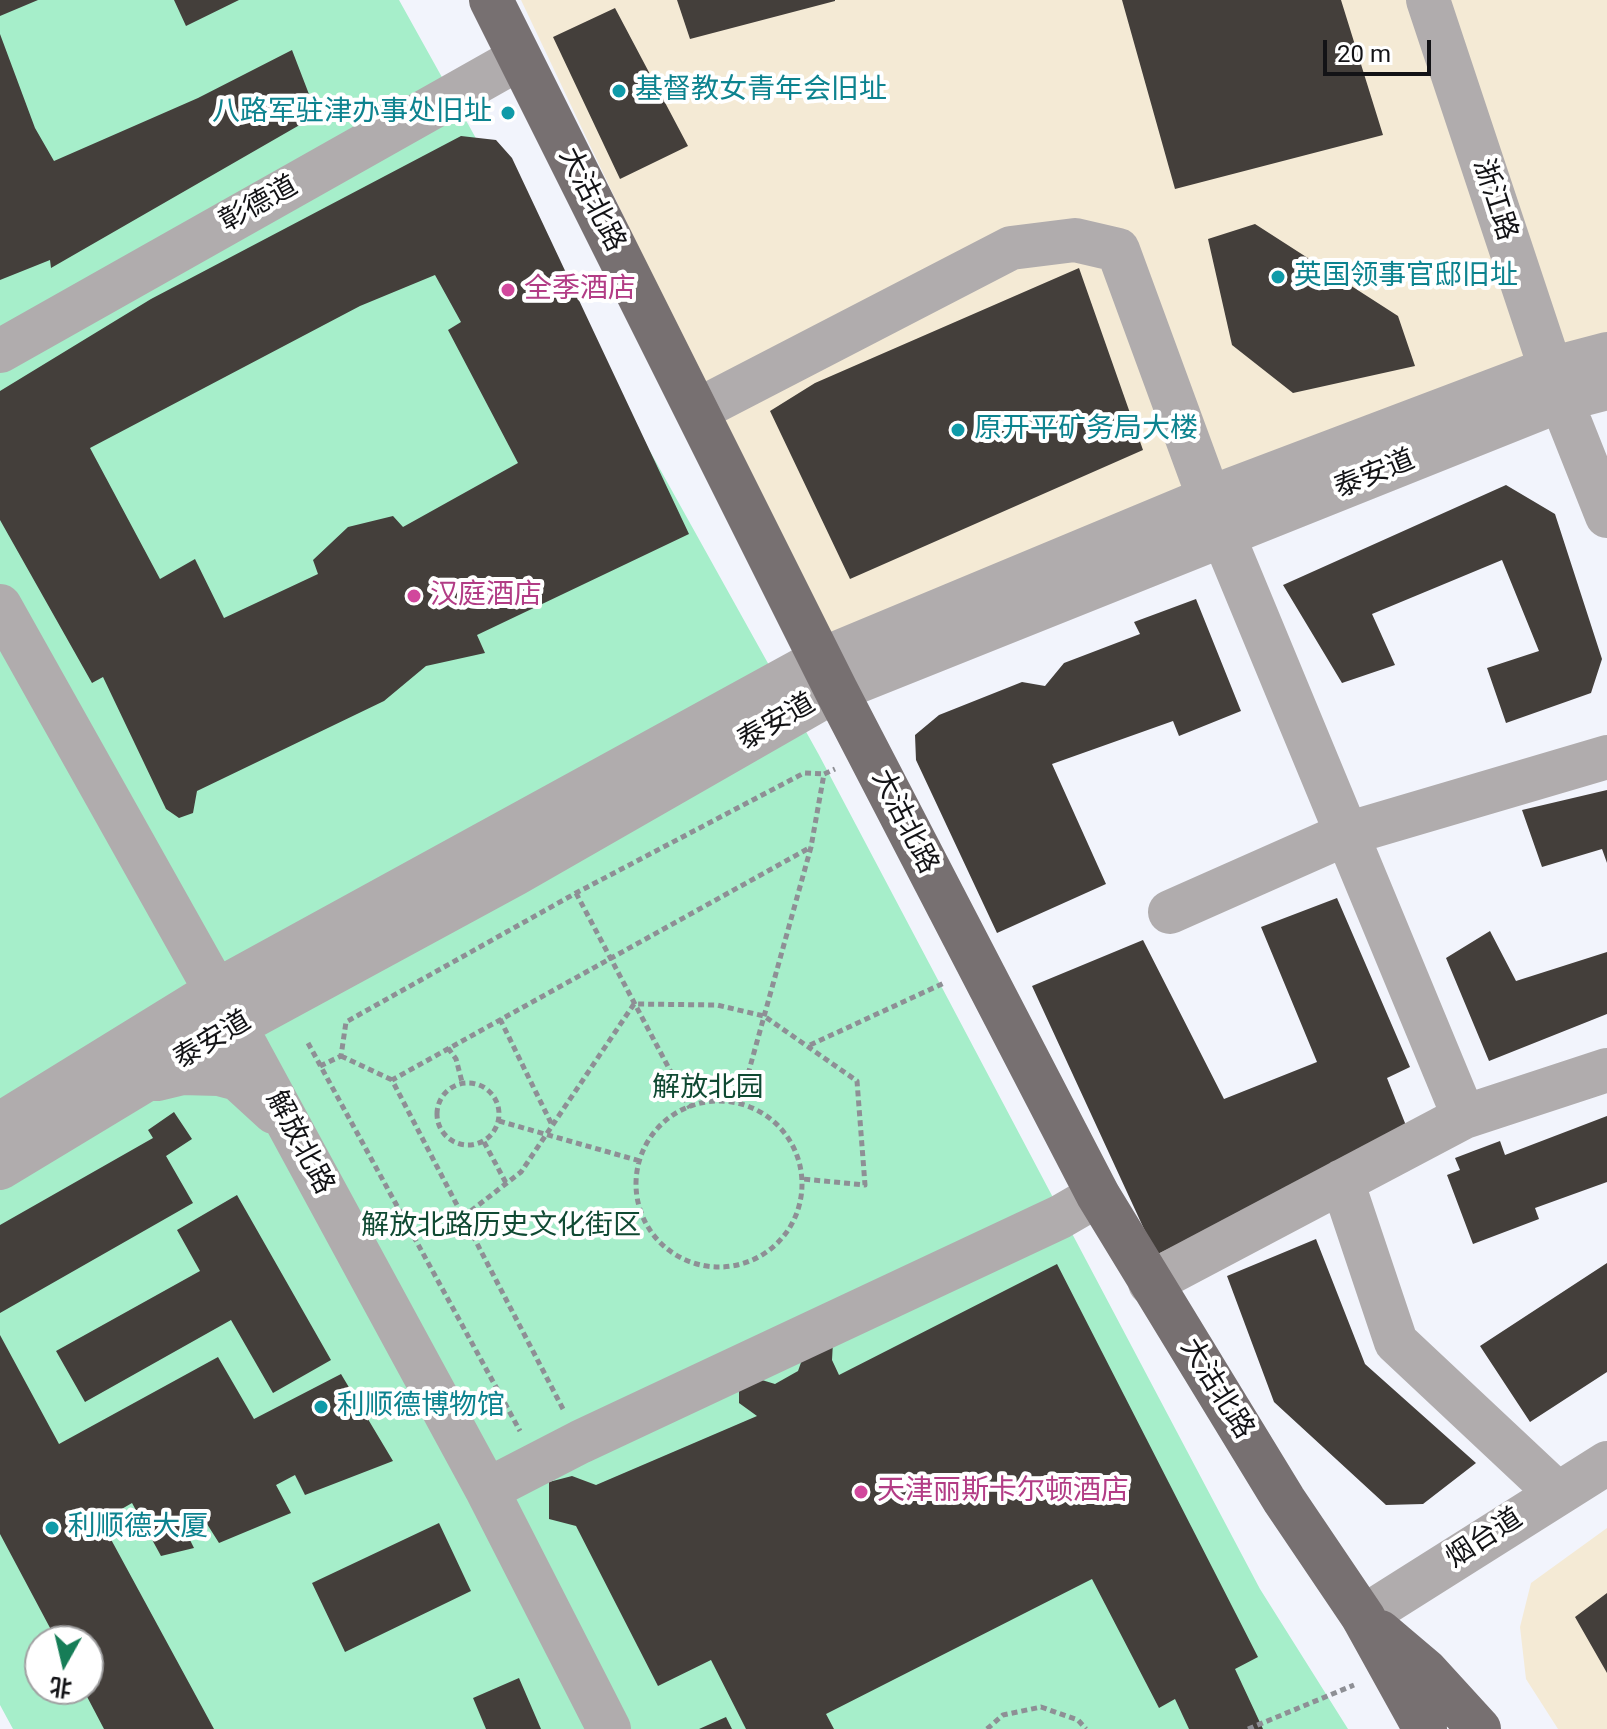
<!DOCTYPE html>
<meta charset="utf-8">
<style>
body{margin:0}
#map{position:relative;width:1607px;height:1729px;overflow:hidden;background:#f2f4fc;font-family:Roboto,"Noto Sans SC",sans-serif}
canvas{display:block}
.north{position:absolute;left:24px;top:1625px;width:80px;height:80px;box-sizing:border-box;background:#fff;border:2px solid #a1a1a2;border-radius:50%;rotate:188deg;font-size:22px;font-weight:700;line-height:32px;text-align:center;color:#131316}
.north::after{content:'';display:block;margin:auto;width:28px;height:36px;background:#167d57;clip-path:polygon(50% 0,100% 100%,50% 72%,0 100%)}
.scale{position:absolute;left:1323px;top:40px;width:108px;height:36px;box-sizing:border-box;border:4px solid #131316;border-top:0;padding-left:10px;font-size:24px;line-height:28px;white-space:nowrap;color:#131316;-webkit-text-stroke:6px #fff;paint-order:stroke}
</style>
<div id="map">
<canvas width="1607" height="1729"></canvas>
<div class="north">北</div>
<div class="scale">20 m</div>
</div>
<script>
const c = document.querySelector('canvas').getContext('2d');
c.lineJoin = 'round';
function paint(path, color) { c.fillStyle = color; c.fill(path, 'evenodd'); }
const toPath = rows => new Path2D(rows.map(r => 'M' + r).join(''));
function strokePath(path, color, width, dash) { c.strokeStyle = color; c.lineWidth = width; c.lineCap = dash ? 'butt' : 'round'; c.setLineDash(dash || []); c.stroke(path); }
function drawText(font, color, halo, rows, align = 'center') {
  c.font = font + ' Roboto,"Noto Sans SC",sans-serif'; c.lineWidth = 8; c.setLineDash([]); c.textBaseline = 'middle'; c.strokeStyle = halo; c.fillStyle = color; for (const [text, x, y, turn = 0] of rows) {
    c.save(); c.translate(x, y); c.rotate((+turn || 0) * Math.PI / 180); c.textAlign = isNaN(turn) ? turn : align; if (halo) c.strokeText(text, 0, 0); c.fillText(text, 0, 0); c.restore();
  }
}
paint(toPath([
 [521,0,1607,0,1607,376,840,672],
 [1607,1528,1607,1729,1558,1729,1526,1679,1520,1627,1531,1583]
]), '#f4ead5');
paint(toPath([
 [0,0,399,0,819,755,1260,1589,1348,1729,13,1729,0,1705],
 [40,1641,88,1641,88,1689,40,1689]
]), '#a6eeca');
paint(toPath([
 [0,0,38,0,0,16],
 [174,0,239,0,186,26],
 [677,0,835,0,835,1,690,39],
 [1122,0,1341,0,1383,135,1175,189],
 [615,8,688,146,620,179,553,37],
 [0,34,35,128,54,161,198,98,292,50,317,115,51,268,50,260,0,280],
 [461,136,496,140,512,158,689,534,477,635,485,653,426,666,384,701,197,791,193,813,179,818,166,809,103,677,92,683,0,520,0,391,151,299],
 [435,275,461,322,448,330,518,463,403,527,393,516,348,527,313,560,318,574,224,618,195,559,160,579,90,448,360,306],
 [1255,224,1398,316,1415,366,1293,393,1232,345,1208,239],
 [1079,268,1143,450,850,579,770,411,815,383],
 [1506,485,1555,514,1602,659,1591,693,1506,723,1487,668,1539,651,1502,560,1372,614,1395,665,1342,683,1283,585],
 [1196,599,1241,711,1179,736,1173,721,1052,764,1106,884,997,933,916,760,915,735,939,715,1022,682,1045,686,1064,663,1140,634,1134,622],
 [1607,790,1607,863,1602,849,1542,867,1522,810],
 [1337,898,1410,1067,1387,1078,1409,1133,1156,1255,1032,986,1143,940,1224,1099,1317,1062,1261,927],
 [1490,931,1516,981,1607,952,1607,1014,1489,1061,1446,958],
 [174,1112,192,1139,166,1156,193,1203,0,1313,0,1225,153,1138,148,1130],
 [1607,1116,1607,1182,1535,1208,1539,1219,1473,1244,1447,1175,1460,1170,1455,1158,1500,1141,1505,1155],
 [237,1195,331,1360,273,1393,231,1320,85,1402,56,1351,200,1271,177,1230],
 [1316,1239,1365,1364,1476,1463,1423,1504,1386,1505,1274,1402,1227,1276],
 [1607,1263,1607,1372,1530,1422,1480,1346],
 [1057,1264,1258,1657,1235,1669,1263,1729,1189,1729,1175,1699,1159,1708,1092,1579,826,1714,834,1729,746,1729,711,1660,658,1686,576,1526,549,1519,549,1482,572,1476,596,1485,757,1416,739,1403,739,1388,752,1377,775,1384,798,1371,809,1340,833,1342,832,1360,839,1375],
 [0,1335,59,1444,218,1357,254,1419,341,1374,393,1461,305,1495,295,1475,276,1485,291,1513,219,1543,207,1524,186,1532,194,1548,161,1556,132,1503,101,1521,214,1729,104,1729,83,1689,88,1689,88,1641,57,1641,0,1534],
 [439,1523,471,1591,345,1652,312,1583],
 [1607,1593,1607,1673,1575,1617],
 [519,1678,541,1729,486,1729,473,1698],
 [726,1717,732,1729,699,1729]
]), '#443f3b');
strokePath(toPath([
 [576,893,690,1108],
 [500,1019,552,1125],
 [308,1043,520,1431],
 [810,1045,944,983],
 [448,1048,456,1059,462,1082],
 [341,1056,392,1080],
 [320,1066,341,1056,346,1022,576,893,804,773,824,774],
 '437 1114a31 31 0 1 1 62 0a31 31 0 1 1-62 0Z',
 '636 1184a83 83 0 1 1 166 0a83 83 0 1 1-166 0Z',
 [740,1103,811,847,824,774,835,769],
 [499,1121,640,1161],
 [484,1142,506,1183],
 [463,1217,521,1172,634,1004,717,1005,764,1016,857,1081,865,1185,803,1179],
 [563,1409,392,1080,811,847],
 [987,1729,1003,1715,1041,1707,1078,1720,1086,1729],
 [1248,1729,1354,1685]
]), '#8e8f95', 5, [6, 4]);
strokePath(toPath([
 [1428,0,1561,400,1607,516],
 [0,351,518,59],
 [698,410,1011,248,1075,240,1118,250,1209,498],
 [1223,535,1464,1117],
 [0,606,216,991,487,1490,609,1729],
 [1170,912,1346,834,1607,757],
 [157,1079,182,1073,219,1074,238,1079,274,1112],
 [0,1124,216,991,820,660,1209,498,1550,369,1607,354],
 [0,1168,235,1026,515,874,836,690,1561,400,1607,388],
 [1342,1181,1396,1342,1557,1493],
 [1150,1283,1464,1117,1607,1070],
 [487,1490,580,1442,1060,1217,1098,1195],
 [1363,1617,1607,1463]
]), '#b0acad', 44);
strokePath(toPath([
 [491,0,836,690,1098,1195,1284,1500,1363,1617,1425,1729],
 [1380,1632,1426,1671,1479,1729]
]), '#777071', 44);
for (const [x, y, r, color] of [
 [619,91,8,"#0f9aa8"],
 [508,113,8,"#0f9aa8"],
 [1278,277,8,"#0f9aa8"],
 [508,290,8,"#d1479c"],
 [958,430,8,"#0f9aa8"],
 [414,596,8,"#d1479c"],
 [321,1407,8,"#0f9aa8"],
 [861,1492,8,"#d1479c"],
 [52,1528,8,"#0f9aa8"]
]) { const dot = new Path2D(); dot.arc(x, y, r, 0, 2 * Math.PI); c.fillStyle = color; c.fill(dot); strokePath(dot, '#fff', 3); }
drawText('28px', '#0d838f', '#fff', [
 ["基督教女青年会旧址",635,91],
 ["八路军驻津办事处旧址",492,113,"right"],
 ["英国领事官邸旧址",1294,277],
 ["原开平矿务局大楼",974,430],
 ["利顺德博物馆",337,1407],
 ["利顺德大厦",68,1528]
], 'left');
drawText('28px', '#131316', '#fff', [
 ["大沽北路",591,200,63],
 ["浙江路",1494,200,72],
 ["彰德道",259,205,-29],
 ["泰安道",1375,475,-22],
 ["泰安道",777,723,-30],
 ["大沽北路",904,822,63],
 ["泰安道",213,1041,-31],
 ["解放北路",299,1143,62],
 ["大沽北路",1216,1389,58],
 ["烟台道",1485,1539,-33]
]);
drawText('28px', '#b23c85', '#fff', [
 ["全季酒店",524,290],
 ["汉庭酒店",430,596],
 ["天津丽斯卡尔顿酒店",877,1492]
], 'left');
drawText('28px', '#104a33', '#fff', [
 ["解放北园",708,1089],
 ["解放北路历史文化街区",501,1227]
]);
</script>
